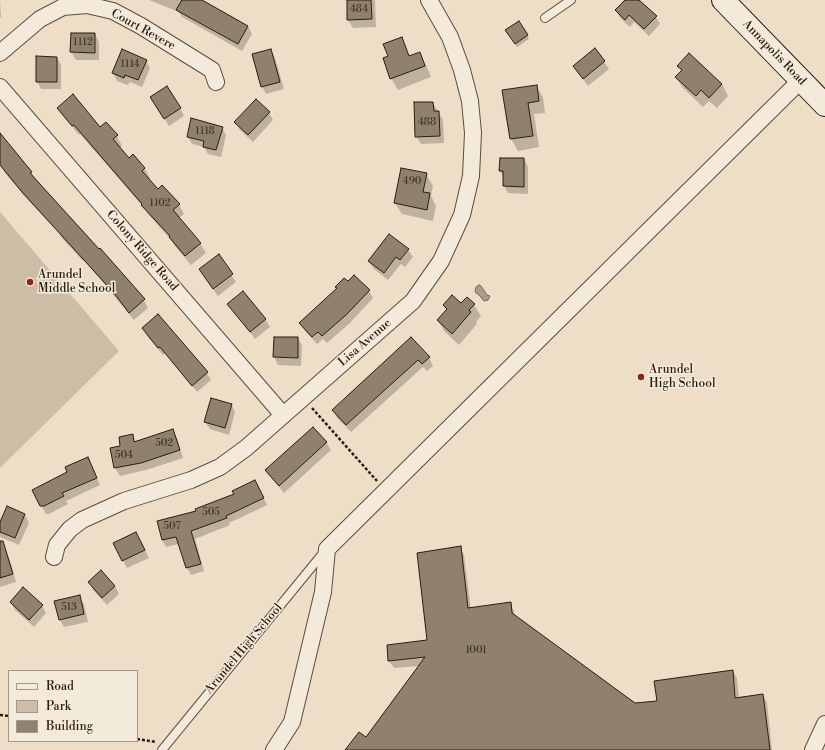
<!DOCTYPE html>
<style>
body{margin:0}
#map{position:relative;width:825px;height:750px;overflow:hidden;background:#eedec7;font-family:"Libre Bodoni",serif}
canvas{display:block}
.legend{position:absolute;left:8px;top:670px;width:130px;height:72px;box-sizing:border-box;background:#f4eadb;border:1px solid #a39889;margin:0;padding:5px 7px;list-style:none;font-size:12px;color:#291d0d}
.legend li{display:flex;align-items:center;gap:8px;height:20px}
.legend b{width:20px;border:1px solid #a39889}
</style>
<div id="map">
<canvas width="825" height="750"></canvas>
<ul class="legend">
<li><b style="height:5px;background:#f4eadb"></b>Road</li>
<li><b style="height:11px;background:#cdbda7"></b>Park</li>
<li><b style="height:11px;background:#8f816e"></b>Building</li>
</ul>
</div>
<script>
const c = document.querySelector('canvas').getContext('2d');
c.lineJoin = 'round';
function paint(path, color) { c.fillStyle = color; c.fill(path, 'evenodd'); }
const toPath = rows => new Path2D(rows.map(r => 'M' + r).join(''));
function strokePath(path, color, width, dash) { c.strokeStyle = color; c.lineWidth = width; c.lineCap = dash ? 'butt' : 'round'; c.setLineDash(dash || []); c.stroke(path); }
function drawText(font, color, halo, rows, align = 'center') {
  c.font = font + ' "Libre Bodoni",serif'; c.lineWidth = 3; c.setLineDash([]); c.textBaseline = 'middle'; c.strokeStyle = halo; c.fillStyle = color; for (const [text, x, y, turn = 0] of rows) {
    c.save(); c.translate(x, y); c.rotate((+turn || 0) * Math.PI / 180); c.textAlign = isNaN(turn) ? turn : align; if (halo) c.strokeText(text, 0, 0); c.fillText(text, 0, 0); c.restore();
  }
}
paint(toPath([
 [0,212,119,351,0,468]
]), '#cdbda7');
const water = toPath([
 [479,285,481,286,487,295,490,296,488,300,484,301,480,296,475,292,476,287,479,285]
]);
paint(water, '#ab9c88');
strokePath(water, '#776957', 1);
paint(toPath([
 [0,0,1,17,0,17],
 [149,0,202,0,248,26,252,34,242,51,182,17,179,12],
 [348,0,375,0,376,27,353,28,348,20],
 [626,0,638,0,656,17,660,24,649,36,634,22,630,27,620,18,616,10],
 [95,34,99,42,99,60,76,60,71,52],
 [509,34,527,35,529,39,517,47],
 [401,39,410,57,420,53,426,65,431,77,398,90,391,78,389,57],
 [271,50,275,58,284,89,266,94,262,86],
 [595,50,609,69,588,86,574,66],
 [57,58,61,65,61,89,41,89,37,81],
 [146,61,150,68,142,87,130,82,128,85,117,81,113,73],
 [679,66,722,84,728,96,717,108,709,101,703,107,683,88,676,77,682,72],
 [536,86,543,97,545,113,534,114,539,147,518,151,511,139,504,91],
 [433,103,443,120,444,143,421,144,416,136],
 [156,105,180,108,184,116,169,126],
 [58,108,117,136,122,146,119,148,129,159,133,156,145,169,150,178,148,180,158,190,179,205,184,214,179,218,200,243,206,253,191,265,175,246,171,240,148,214,145,209,80,134,79,135,64,117],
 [269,113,273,120,253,142,240,130,235,122],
 [222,128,226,135,221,157,208,154,204,147,192,144,188,137],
 [0,134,31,172,36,180,144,300,148,308,134,320,84,260,83,261,62,238,59,233,27,199,5,173,0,163],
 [524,159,528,167,528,194,508,193,504,186,504,177,500,171],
 [426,174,433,186,431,196,436,206,433,221,402,214,395,203],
 [408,250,413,257,405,267,401,264,388,280,374,269,369,262],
 [218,256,236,282,218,296,204,276],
 [369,291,373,298,350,323,327,343,323,339,317,344,305,331,300,323],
 [229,304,265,319,270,327,255,339,233,311],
 [444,305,474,305,481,316,476,322,477,324,459,345,445,332,438,321,447,310],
 [157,316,207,373,211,380,197,392,165,353,163,355,147,336,143,329],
 [274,338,298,338,302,346,301,366,278,365,274,357],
 [411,339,429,358,433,366,427,371,423,367,351,432,337,418,333,410],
 [231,404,235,412,229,435,210,429,205,422],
 [172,431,177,438,183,458,146,470,120,476,115,468,111,449,122,447,132,436,137,443],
 [326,442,331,450,284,493,271,477,266,470],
 [88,458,100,485,66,501,68,504,49,514,46,514,33,491,68,472],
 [255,481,267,505,229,523,230,525,195,539,204,571,191,575,187,568,179,544,166,547,162,540,158,522,197,512,235,495],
 [8,507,25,515,29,523,19,545,0,537,0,521,1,522],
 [140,540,149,558,127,568,114,543],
 [460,547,464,555,471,609,510,603,514,611,515,616,634,704,658,702,733,671,737,678,739,699,763,695,767,703,772,750,347,750,366,739,420,666,394,668,389,661,428,641],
 [5,550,9,558,16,582,0,587,0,551],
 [101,571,115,586,119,594,107,605,93,590,89,582],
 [79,596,84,604,88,622,64,627,60,620,56,602],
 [11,603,42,606,46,613,34,627,15,610]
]), '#0003');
const building = toPath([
 [182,0,202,0,248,26,238,44,176,10,182,0],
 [347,0,371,0,372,19,347,20,347,0],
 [625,0,639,0,657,16,644,29,629,15,625,20,615,10,625,0],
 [519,21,528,35,515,44,505,30,519,21],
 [71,33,95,33,95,53,70,52,71,33],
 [402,37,409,56,420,52,425,66,390,79,383,58,388,56,383,44,402,37],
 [595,48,605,61,583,79,573,66,595,48],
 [122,49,147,60,138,80,125,75,124,78,112,73,122,49],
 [271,49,280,82,261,87,252,54,271,49],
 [689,53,722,84,709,98,701,90,696,96,675,77,682,70,677,66,689,53],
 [36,56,57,57,57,82,36,82,36,56],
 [537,85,539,101,528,103,533,136,510,139,502,90,537,85],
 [167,86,181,108,164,119,150,97,167,86],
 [73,94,100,127,106,122,118,135,113,139,129,158,133,154,145,168,142,171,158,189,162,185,180,204,173,210,201,243,185,256,169,237,170,236,141,205,142,204,74,125,72,126,57,108,73,94],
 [256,99,270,112,248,135,234,122,256,99],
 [414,102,433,102,434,111,439,111,440,136,415,137,414,102],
 [191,118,223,127,216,150,203,147,204,141,187,137,191,118],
 [0,133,32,172,30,173,99,249,100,248,145,299,129,313,114,293,22,192,0,165,0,133],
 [500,158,524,158,524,187,503,186,503,171,499,171,500,158],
 [401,168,427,173,423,192,430,193,427,210,394,203,401,168],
 [389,234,409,249,400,260,396,257,384,273,368,261,389,234],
 [219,254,233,274,213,289,199,269,219,254],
 [354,275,370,290,346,315,322,336,318,332,312,337,299,323,337,288,335,287,344,278,348,281,354,275],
 [243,291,266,319,250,332,227,304,243,291],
 [452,295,461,303,467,297,475,304,469,310,471,312,452,334,437,320,447,309,443,305,452,295],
 [158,314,208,372,192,386,160,347,158,348,142,328,158,314],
 [274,337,298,337,298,358,273,357,274,337],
 [411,337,430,357,422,364,418,360,346,425,332,410,411,337],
 [211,398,232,404,225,428,204,422,211,398],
 [313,427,327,442,279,486,265,470,313,427],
 [173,429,180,450,141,463,114,468,110,448,120,446,119,437,133,434,134,442,173,429],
 [88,457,97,478,62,493,64,496,44,506,40,506,32,490,67,472,65,467,88,457],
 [255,480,264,498,226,516,227,518,191,531,201,564,186,568,176,537,162,540,157,521,196,511,195,509,234,494,232,491,255,480],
 [7,506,25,514,15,538,0,532,0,522,7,506],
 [136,532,145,550,122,561,113,543,136,532],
 [0,541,3,541,13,574,0,578,0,541],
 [461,546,468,608,511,602,512,613,635,703,657,701,654,681,733,670,735,698,763,694,770,750,345,750,359,732,366,737,425,657,388,661,387,645,427,640,417,553,461,546],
 [101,570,115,586,102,598,88,582,101,570],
 [23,587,43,605,29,620,10,602,23,587],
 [80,595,84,614,59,620,54,601,80,595]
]);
paint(building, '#8f816e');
strokePath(building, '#291d0d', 1);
const service = toPath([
 [545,18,571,0],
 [162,750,324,552]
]);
const minor = toPath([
 [0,53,40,19,63,7,87,5,113,11,141,26,212,70,216,82],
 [0,87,283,415],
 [54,557,57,545,70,529,82,520,124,501,191,480,220,467,246,448,413,301,441,261,462,215,471,176,473,133,470,101,462,70,450,37,429,0],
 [274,750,292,722,323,592,327,549,800,81],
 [813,750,825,724]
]);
const secondary = toPath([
 [723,0,825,105]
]);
strokePath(service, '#5a4d3c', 10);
strokePath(minor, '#5a4d3c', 18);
strokePath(secondary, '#291d0d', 24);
strokePath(toPath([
 [312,408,377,481],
 [0,715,9,716],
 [137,739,156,742]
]), '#291d0d', 2.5, [3, 2]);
strokePath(service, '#f4eadb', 8);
strokePath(minor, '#f4eadb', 16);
strokePath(secondary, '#f4eadb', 22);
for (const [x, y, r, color] of [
 [30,282,4,"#8f2418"],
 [641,377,4,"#8f2418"]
]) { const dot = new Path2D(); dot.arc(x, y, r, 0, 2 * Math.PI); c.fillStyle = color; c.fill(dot); strokePath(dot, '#f4eadb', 1.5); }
drawText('10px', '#423625', null, [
 ["484",359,10],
 ["1112",83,43],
 ["1114",130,65],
 ["488",427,123],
 ["1118",205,132],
 ["490",412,182],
 ["1102",160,204],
 ["502",164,444],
 ["504",124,456],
 ["505",211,513],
 ["507",172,527],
 ["513",69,608],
 ["1001",476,651]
]);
drawText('12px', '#291d0d', '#f4eadb', [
 ["Court Revere",143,30,29],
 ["Annapolis Road",774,53,46],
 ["Colony Ridge Road",142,251,49],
 ["Lisa Avenue",365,343,-41],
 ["Arundel High School",244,649,-50]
]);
drawText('12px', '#291d0d', '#f4eadb', [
 ["Arundel",38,275],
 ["Middle School",38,289],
 ["Arundel",649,370],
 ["High School",649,384]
], 'left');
</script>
